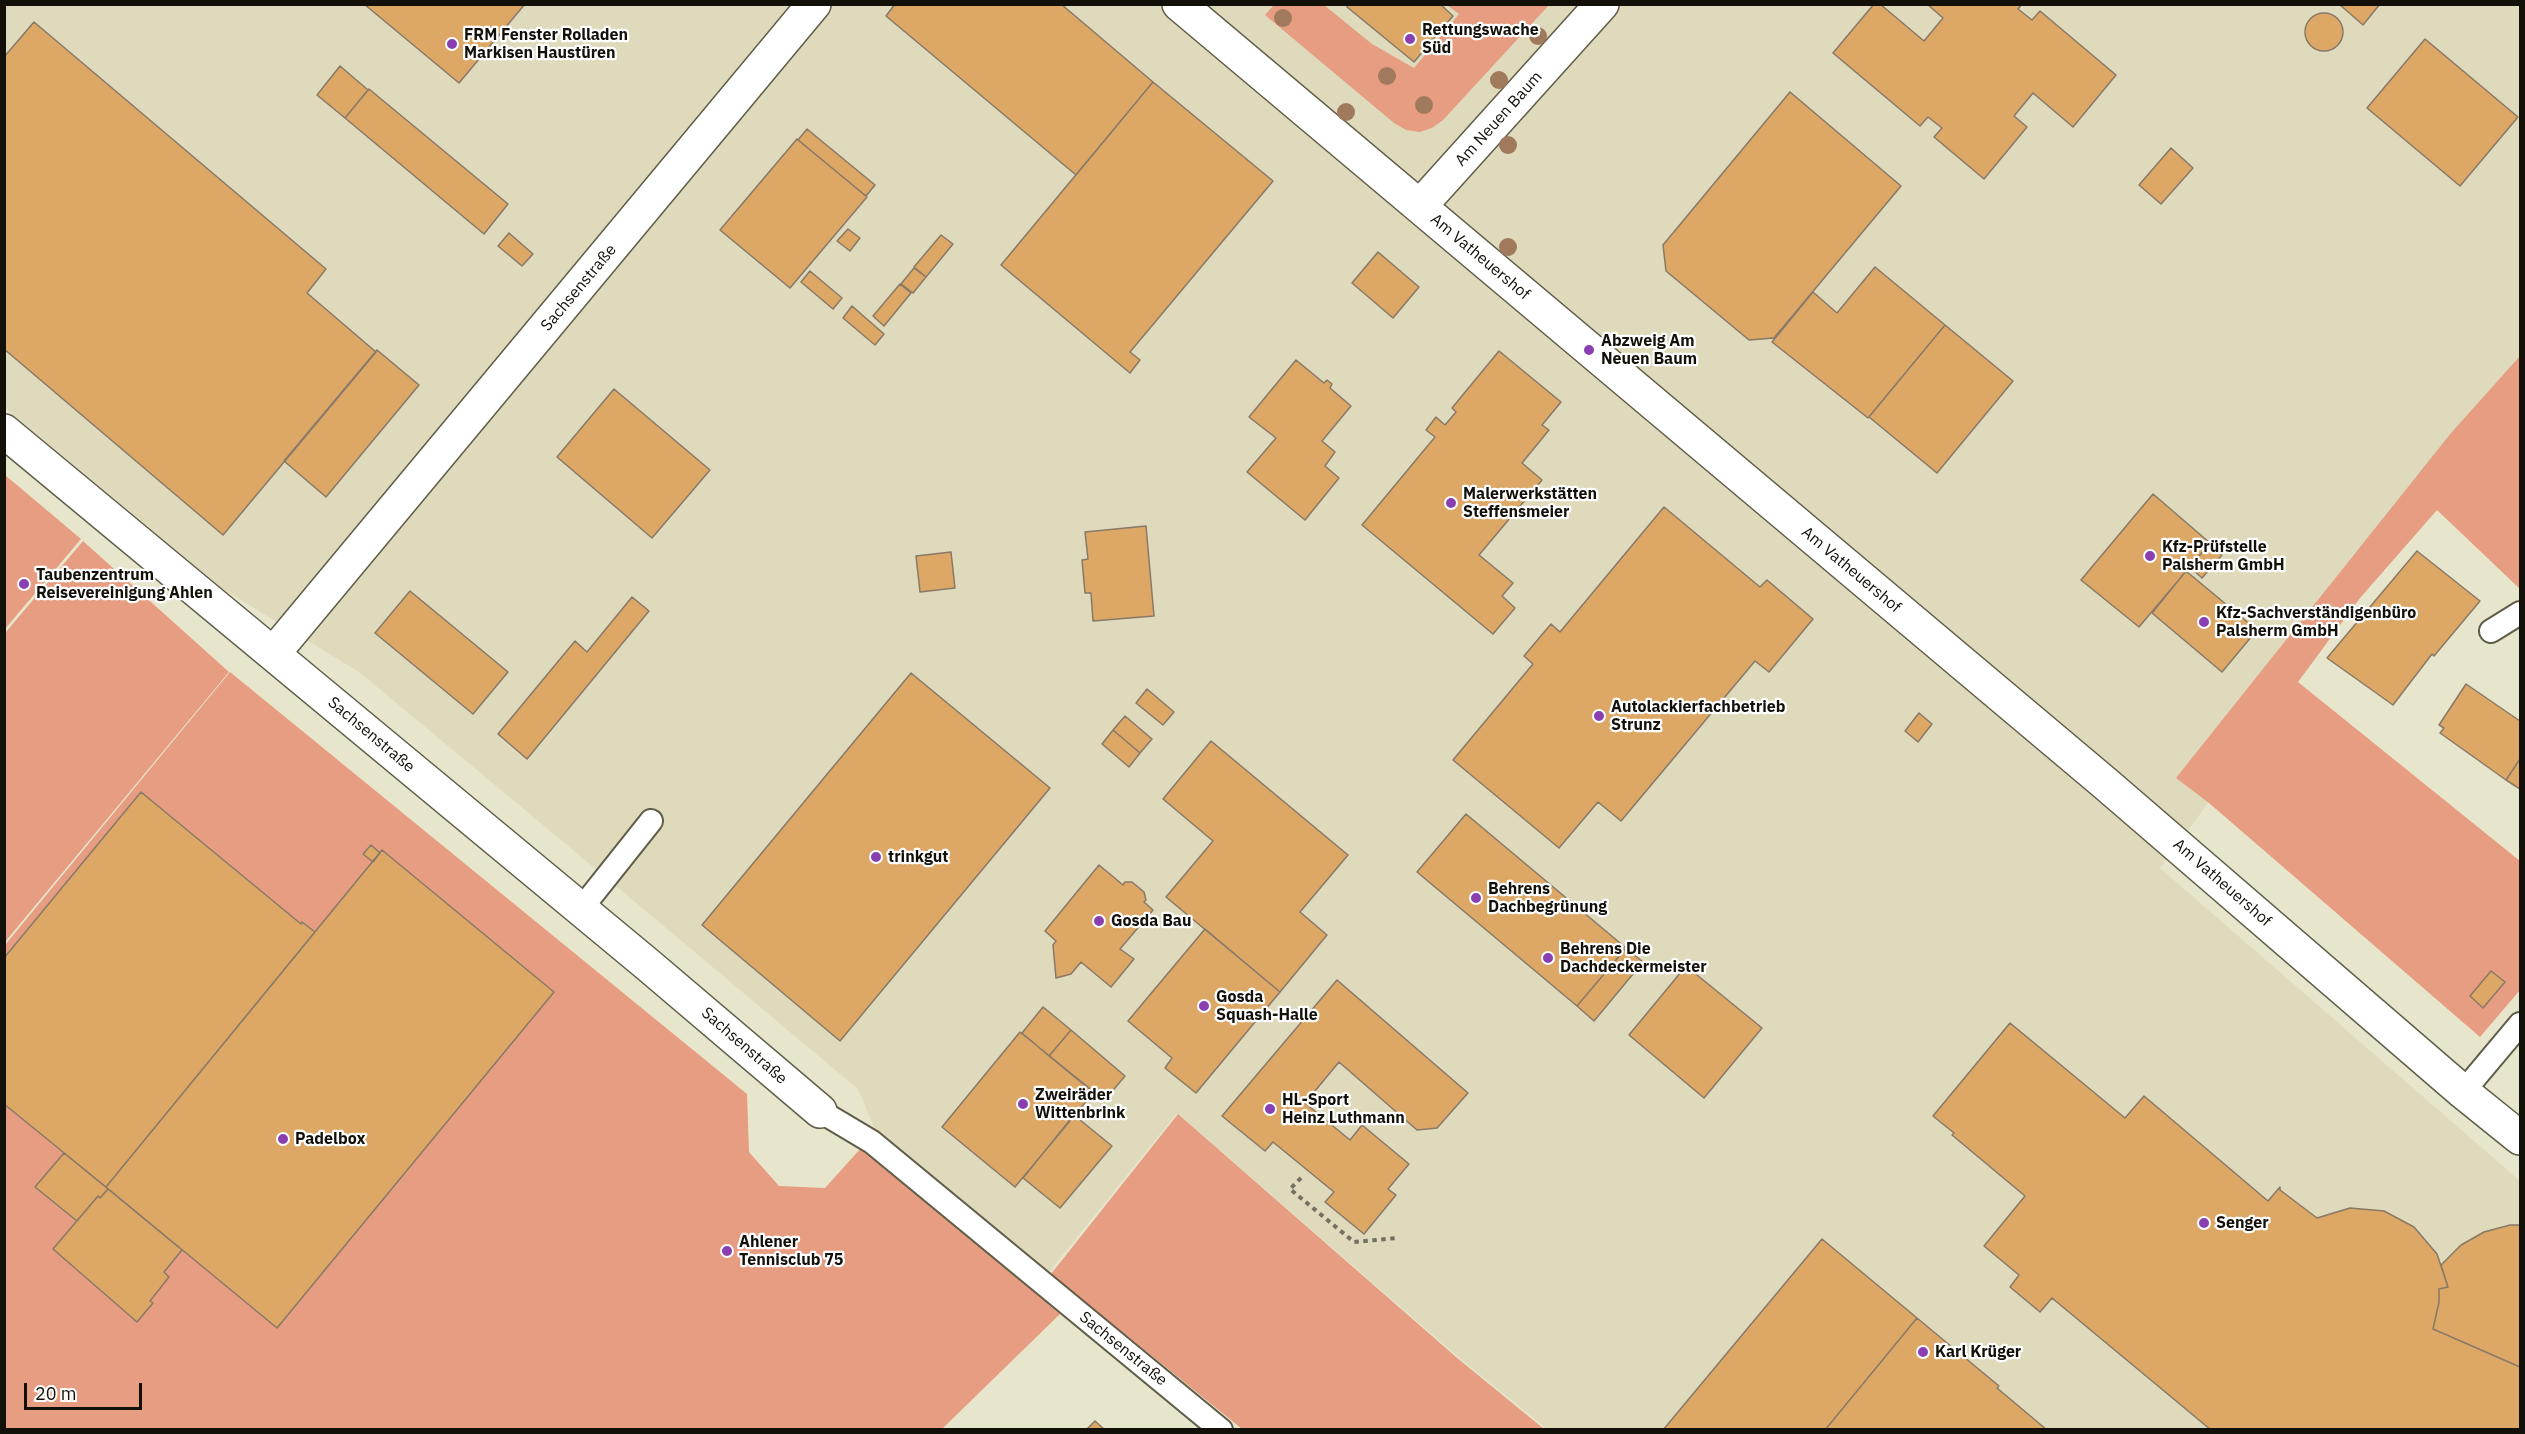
<!DOCTYPE html>
<meta charset="utf-8">
<style>
body{margin:0}
#map{position:relative;width:2525px;height:1434px;overflow:hidden;background:#e8e5cd;font-family:"IBM Plex Sans",sans-serif}
canvas{display:block}
.frame{position:absolute;inset:0;border:6px solid #121008;pointer-events:none}
.scale{position:absolute;left:24px;top:1383px;width:118px;height:27px;box-sizing:border-box;border:3px solid #121008;border-top:0;padding-left:8px;font-size:18px;line-height:21px;white-space:nowrap;color:#121008;-webkit-text-stroke:4px #fff;paint-order:stroke}
</style>
<div id="map">
<canvas width="2525" height="1434"></canvas>
<div class="frame"></div>
<div class="scale">20 m</div>
</div>
<script>
const c = document.querySelector('canvas').getContext('2d');
c.lineJoin = 'round';
function paint(path, color) { c.fillStyle = color; c.fill(path, 'evenodd'); }
const toPath = rows => new Path2D(rows.map(r => 'M' + r).join(''));
function strokePath(path, color, width, dash) { c.strokeStyle = color; c.lineWidth = width; c.lineCap = dash ? 'butt' : 'round'; c.setLineDash(dash || []); c.stroke(path); }
function drawText(font, color, halo, rows, align = 'center') {
  c.font = font + ' "IBM Plex Sans",sans-serif'; c.lineWidth = 4.5; c.setLineDash([]); c.textBaseline = 'middle'; c.strokeStyle = halo; c.fillStyle = color; for (const [text, x, y, turn = 0] of rows) {
    c.save(); c.translate(x, y); c.rotate((+turn || 0) * Math.PI / 180); c.textAlign = isNaN(turn) ? turn : align; if (halo) c.strokeText(text, 0, 0); c.fillText(text, 0, 0); c.restore();
  }
}
paint(toPath([
 [4,5,2520,5,2520,415,2360,598,2160,868,2520,1181,2520,1429,1547,1429,1456,1355,1177,1113,1049,1272,875,1130,858,1089,536,819,359,672,223,589,5,408]
]), '#dedabb');
paint(toPath([
 [1274,5,1324,5,1372,44,1414,68,1459,14,1447,5,1549,5,1443,120,1432,128,1420,132,1406,130,1394,123,1265,15],
 [2520,356,2520,589,2437,510,2360,598,2298,682,2520,861,2520,990,2480,1037,2209,803,2176,778,2451,433],
 [5,475,81,539,5,629],
 [83,541,229,672,5,942,5,633],
 [230,672,747,1094,749,1152,779,1186,825,1188,862,1147,1060,1314,942,1429,5,1430,5,945],
 [1178,1114,1456,1357,1544,1429,1242,1429,1051,1274]
]), '#e79d81');
const building = toPath([
 [364,4,525,4,459,83,364,4],
 [895,4,1061,4,1153,82,1076,175,886,16,895,4],
 [1349,4,1440,4,1453,16,1414,62,1347,7,1349,4],
 [1874,4,1880,4,1924,41,1943,18,1927,4,2022,4,2018,9,2032,20,2040,11,2116,75,2073,127,2033,93,2014,116,2027,127,1984,179,1934,137,1942,128,1928,117,1920,126,1833,53,1874,4],
 [2339,4,2380,4,2363,25,2339,4],
 '2305 32a19 19 0 1 1 38 0a19 19 0 1 1-38 0Z',
 [34,22,326,269,307,293,376,352,223,535,4,349,4,57,34,22],
 [2425,39,2518,117,2460,186,2367,108,2425,39],
 [340,66,368,90,345,118,317,95,340,66],
 [1153,82,1273,181,1130,352,1140,360,1130,373,1001,265,1153,82],
 [369,89,508,204,484,234,345,118,369,89],
 [1790,92,1901,186,1774,338,1749,340,1666,271,1663,245,1790,92],
 [807,129,875,185,866,196,798,140,807,129],
 [797,139,867,197,790,288,720,230,797,139],
 [2171,148,2193,168,2161,204,2139,185,2171,148],
 [848,229,860,238,850,251,837,241,848,229],
 [509,233,533,254,522,266,498,246,509,233],
 [941,235,953,244,926,277,914,267,941,235],
 [1378,252,1419,287,1393,318,1352,283,1378,252],
 [1875,267,1945,325,1868,418,1772,342,1813,292,1837,313,1875,267],
 [914,268,926,277,913,293,901,284,914,268],
 [810,271,842,298,833,309,801,282,810,271],
 [900,284,911,293,884,326,873,316,900,284],
 [852,306,884,334,875,345,843,318,852,306],
 [1945,325,2013,381,1937,473,1869,417,1945,325],
 [377,350,419,385,326,497,284,461,377,350],
 [1499,351,1561,402,1542,425,1549,430,1522,463,1542,480,1479,555,1513,583,1502,596,1515,608,1493,634,1362,525,1435,437,1426,430,1436,417,1445,425,1456,412,1452,408,1499,351],
 [1296,360,1324,383,1327,380,1332,384,1330,388,1351,406,1322,441,1335,452,1325,466,1339,478,1305,520,1247,472,1276,438,1249,417,1296,360],
 [614,389,710,470,652,538,557,457,614,389],
 [2153,494,2210,543,2139,627,2081,580,2153,494],
 [1664,507,1760,587,1767,580,1813,619,1769,672,1755,661,1621,821,1598,802,1559,848,1453,760,1533,664,1524,656,1551,624,1560,632,1664,507],
 [1146,526,1154,616,1093,621,1091,593,1085,593,1082,560,1088,559,1085,532,1146,526],
 [2209,544,2222,555,2202,578,2190,567,2209,544],
 [2417,551,2480,601,2434,656,2432,654,2393,705,2327,658,2417,551],
 [951,552,955,588,920,592,916,556,951,552],
 [2186,571,2257,630,2222,672,2152,613,2186,571],
 [410,591,508,672,473,714,375,633,410,591],
 [632,597,649,611,527,759,498,734,575,641,587,652,632,597],
 [911,673,1050,788,840,1041,702,925,911,673],
 [2466,684,2520,721,2520,759,2506,780,2440,733,2444,728,2439,725,2466,684],
 [1147,689,1174,712,1163,725,1136,703,1147,689],
 [1919,713,1932,724,1918,742,1905,731,1919,713],
 [1125,716,1152,739,1140,753,1113,730,1125,716],
 [1113,730,1140,753,1129,767,1102,744,1113,730],
 [1211,741,1348,855,1300,912,1327,935,1280,992,1166,897,1213,841,1163,799,1211,741],
 [2520,759,2520,789,2506,780,2520,759],
 [141,792,301,924,302,922,315,932,106,1187,4,1104,4,958,141,792],
 [1466,814,1626,948,1577,1006,1417,872,1466,814],
 [371,845,380,853,373,862,363,854,371,845],
 [382,850,554,992,277,1328,106,1187,382,850],
 [1099,865,1123,885,1125,882,1132,882,1144,892,1146,900,1144,902,1153,910,1120,949,1134,959,1111,987,1081,962,1071,974,1056,978,1053,945,1056,941,1045,931,1099,865],
 [1205,929,1280,992,1196,1093,1165,1068,1172,1058,1128,1021,1205,929],
 [1626,948,1643,962,1594,1021,1577,1006,1626,948],
 [1686,966,1762,1028,1704,1098,1629,1035,1686,966],
 [2491,971,2505,982,2483,1008,2470,996,2491,971],
 [1337,980,1468,1093,1437,1128,1417,1130,1339,1062,1305,1103,1350,1140,1362,1125,1409,1164,1388,1189,1396,1195,1364,1234,1325,1202,1334,1192,1273,1142,1265,1151,1222,1116,1337,980],
 [1043,1007,1071,1030,1049,1056,1022,1033,1043,1007],
 [2010,1023,2125,1118,2144,1096,2268,1201,2280,1187,2280,1190,2317,1218,2350,1208,2384,1211,2414,1227,2437,1254,2448,1287,2439,1289,2439,1302,2433,1329,2520,1367,2520,1430,2211,1430,2052,1298,2040,1312,2010,1287,2019,1275,1984,1246,2025,1196,1952,1135,1954,1133,1933,1116,2010,1023],
 [1071,1030,1125,1076,1104,1101,1049,1056,1071,1030],
 [1020,1032,1094,1092,1015,1187,942,1127,1020,1032],
 [1074,1115,1112,1146,1060,1208,1023,1178,1074,1115],
 [64,1153,108,1189,100,1198,98,1196,77,1221,35,1187,64,1153],
 [108,1189,182,1250,164,1272,169,1277,150,1301,153,1303,137,1322,53,1249,98,1196,100,1198,108,1189],
 [2510,1225,2520,1225,2520,1367,2433,1329,2439,1302,2439,1289,2448,1287,2441,1265,2461,1245,2484,1232,2510,1225],
 [1822,1239,1917,1318,1825,1430,1663,1430,1822,1239],
 [1917,1318,1999,1386,1997,1388,2047,1430,1825,1430,1917,1318],
 [1095,1421,1105,1430,1086,1430,1095,1421]
]);
paint(building, '#dda765');
strokePath(building, '#887968', 1.5);
const service = toPath([
 [2491,631,2520,613],
 [581,909,651,821],
 [2463,1092,2520,1024],
 [820,1111,872,1142,1221,1430]
]);
const minor = toPath([
 [1179,4,2106,784,2463,1092,2520,1138],
 [1420,206,1602,4],
 [4,431,647,964,820,1111],
 [273,654,814,4]
]);
strokePath(service, '#5f5c48', 26);
strokePath(minor, '#5f5c48', 36);
strokePath(toPath([
 [1301,1178,1290,1189,1354,1242,1397,1238]
]), '#737162', 4, [4.5, 4.5]);
strokePath(service, '#fff', 22);
strokePath(minor, '#fff', 33);
c.fillStyle = '#a1795c';
for (const [x, y] of [
 [1283,18],
 [1538,36],
 [1387,76],
 [1499,80],
 [1424,105],
 [1346,112],
 [1508,145],
 [1508,247]
]) { c.beginPath(); c.arc(x, y, 9, 0, 2 * Math.PI); c.fill(); }
for (const [x, y, r, color] of [
 [1410,39,6,"#893fb0"],
 [452,44,6,"#893fb0"],
 [1589,350,6,"#893fb0"],
 [1451,503,6,"#893fb0"],
 [2150,556,6,"#893fb0"],
 [24,584,6,"#893fb0"],
 [2204,622,6,"#893fb0"],
 [1599,716,6,"#893fb0"],
 [876,857,6,"#893fb0"],
 [1476,898,6,"#893fb0"],
 [1099,921,6,"#893fb0"],
 [1548,958,6,"#893fb0"],
 [1204,1006,6,"#893fb0"],
 [1023,1104,6,"#893fb0"],
 [1270,1109,6,"#893fb0"],
 [283,1139,6,"#893fb0"],
 [2204,1223,6,"#893fb0"],
 [727,1251,6,"#893fb0"],
 [1923,1352,6,"#893fb0"]
]) { const dot = new Path2D(); dot.arc(x, y, r, 0, 2 * Math.PI); c.fillStyle = color; c.fill(dot); strokePath(dot, '#fff', 2); }
drawText('bold 16px', '#121008', '#fff', [
 ["Rettungswache",1422,30],
 ["Süd",1422,48],
 ["FRM Fenster Rolladen",464,35],
 ["Markisen Haustüren",464,53],
 ["Abzweig Am",1601,341],
 ["Neuen Baum",1601,359],
 ["Malerwerkstätten",1463,494],
 ["Steffensmeier",1463,512],
 ["Kfz-Prüfstelle",2162,547],
 ["Palsherm GmbH",2162,565],
 ["Taubenzentrum",36,575],
 ["Reisevereinigung Ahlen",36,593],
 ["Kfz-Sachverständigenbüro",2216,613],
 ["Palsherm GmbH",2216,631],
 ["Autolackierfachbetrieb",1611,707],
 ["Strunz",1611,725],
 ["trinkgut",888,857],
 ["Behrens",1488,889],
 ["Dachbegrünung",1488,907],
 ["Gosda Bau",1111,921],
 ["Behrens Die",1560,949],
 ["Dachdeckermeister",1560,967],
 ["Gosda",1216,997],
 ["Squash-Halle",1216,1015],
 ["Zweiräder",1035,1095],
 ["Wittenbrink",1035,1113],
 ["HL-Sport",1282,1100],
 ["Heinz Luthmann",1282,1118],
 ["Padelbox",295,1139],
 ["Senger",2216,1223],
 ["Ahlener",739,1242],
 ["Tennisclub 75",739,1260],
 ["Karl Krüger",1935,1352]
], 'left');
drawText('16px', '#121008', '#fff', [
 ["Am Neuen Baum",1499,119,-48],
 ["Am Vatheuershof",1480,257,40],
 ["Sachsenstraße",579,288,-50],
 ["Am Vatheuershof",1851,570,40],
 ["Sachsenstraße",371,735,40],
 ["Am Vatheuershof",2222,883,41],
 ["Sachsenstraße",744,1046,41],
 ["Sachsenstraße",1123,1349,39]
]);
</script>
